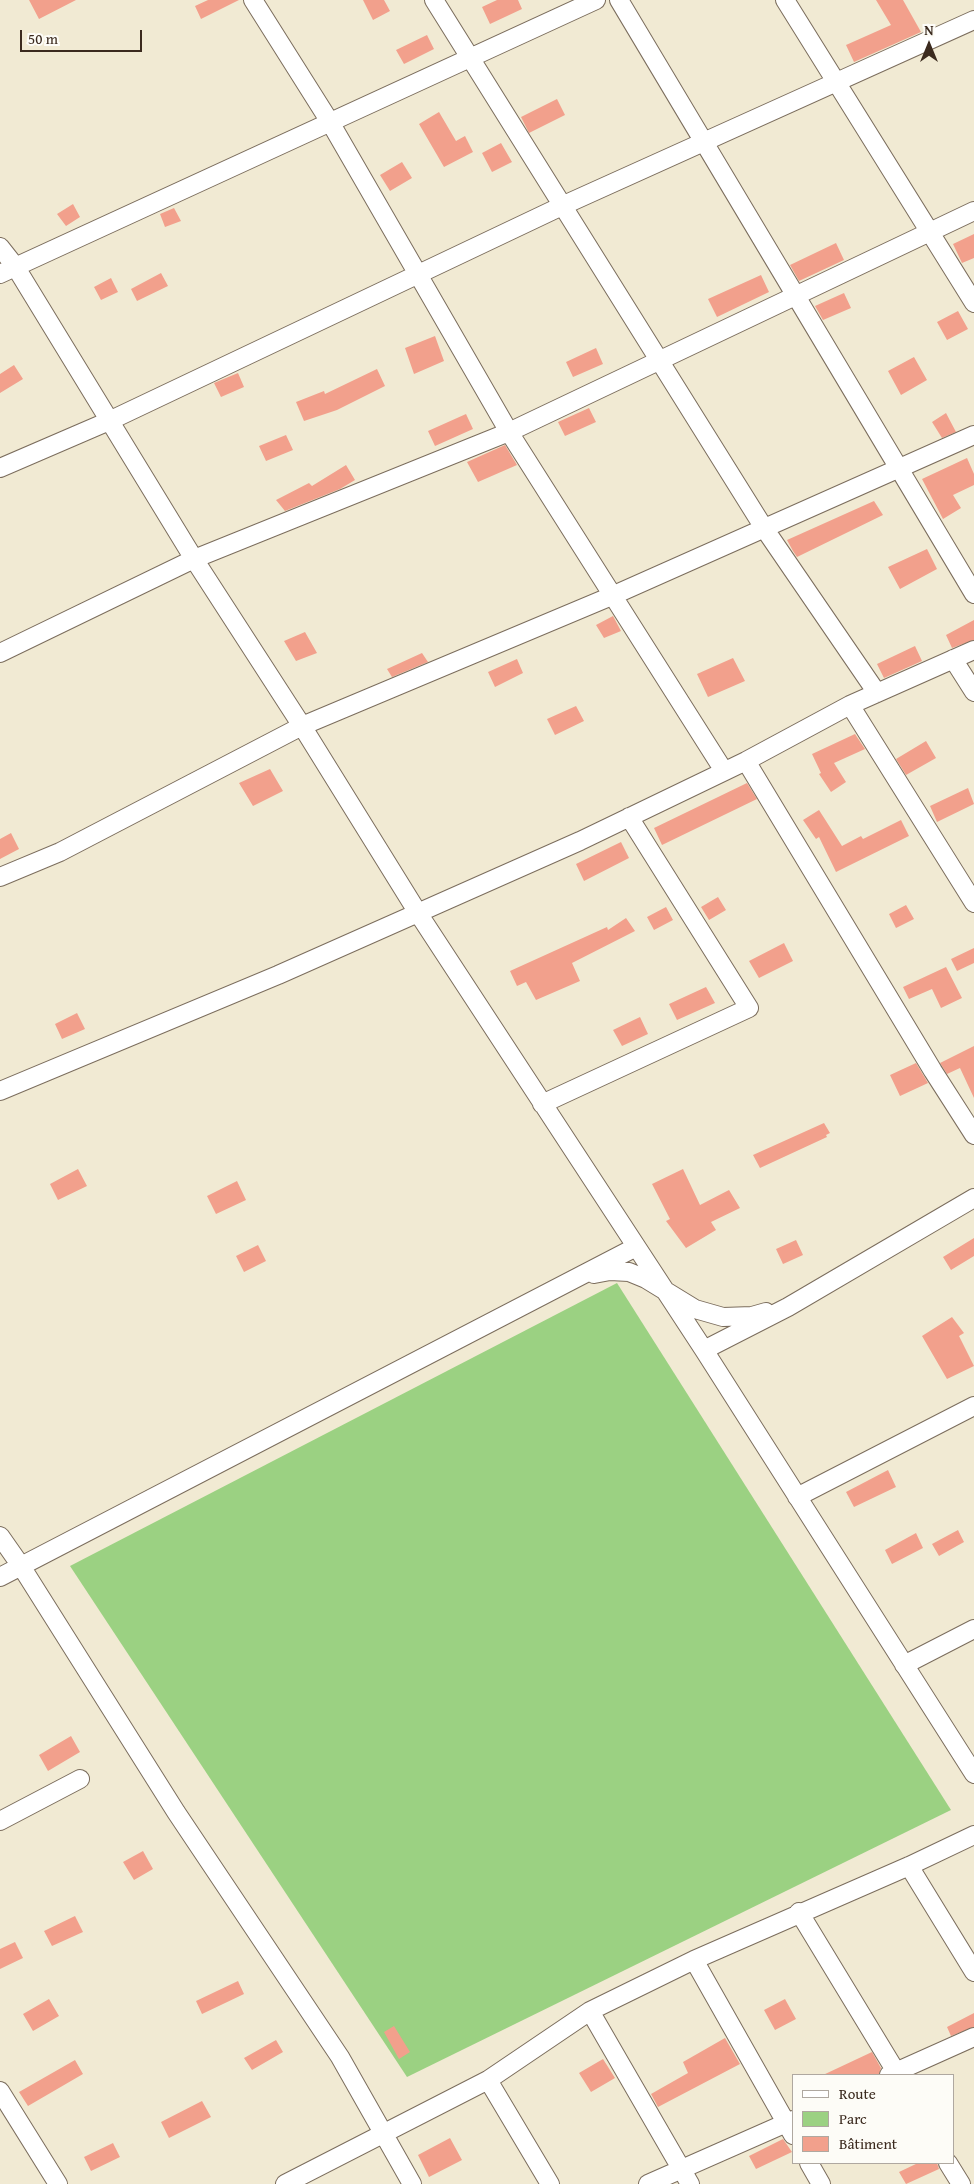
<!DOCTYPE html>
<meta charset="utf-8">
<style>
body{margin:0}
#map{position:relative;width:974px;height:2184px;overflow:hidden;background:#f1ead3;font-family:"Gentium Book Plus",serif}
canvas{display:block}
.legend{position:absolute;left:792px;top:2074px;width:162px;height:90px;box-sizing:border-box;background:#fdfcf7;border:1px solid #afa8a0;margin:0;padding:6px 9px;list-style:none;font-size:15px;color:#3b2a1e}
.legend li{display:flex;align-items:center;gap:10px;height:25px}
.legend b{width:25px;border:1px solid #afa8a0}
.north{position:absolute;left:904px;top:20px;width:50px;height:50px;-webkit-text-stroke:4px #fdfcf7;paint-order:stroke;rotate:0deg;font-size:14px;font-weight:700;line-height:20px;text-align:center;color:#3b2a1e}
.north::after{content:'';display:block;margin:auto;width:18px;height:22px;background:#3b2a1e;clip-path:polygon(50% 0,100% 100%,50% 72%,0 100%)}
.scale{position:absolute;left:20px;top:30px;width:122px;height:22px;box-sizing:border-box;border:2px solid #3b2a1e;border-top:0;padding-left:6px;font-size:15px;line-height:18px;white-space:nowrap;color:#3b2a1e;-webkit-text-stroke:4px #fdfcf7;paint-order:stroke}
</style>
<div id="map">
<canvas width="974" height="2184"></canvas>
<ul class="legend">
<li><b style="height:6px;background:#fff"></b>Route</li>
<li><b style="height:14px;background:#9bd182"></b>Parc</li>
<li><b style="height:14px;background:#f2a08c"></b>Bâtiment</li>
</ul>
<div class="north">N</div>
<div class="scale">50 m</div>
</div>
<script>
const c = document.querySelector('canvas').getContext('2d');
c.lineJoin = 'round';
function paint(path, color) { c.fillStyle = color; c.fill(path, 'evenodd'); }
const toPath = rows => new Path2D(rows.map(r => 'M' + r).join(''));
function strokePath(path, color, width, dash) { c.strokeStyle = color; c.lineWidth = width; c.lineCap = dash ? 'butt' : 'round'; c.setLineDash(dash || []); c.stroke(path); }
paint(toPath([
 [617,1283,951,1810,407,2077,70,1566]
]), '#9bd182');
paint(toPath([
 [29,0,76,0,39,19],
 [208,0,239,0,201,19,195,6],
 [363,0,384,0,390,11,373,20],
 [497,0,518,0,522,9,490,24,482,7],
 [876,0,903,0,921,32,854,62,846,45,891,25],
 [427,35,434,49,404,64,396,50],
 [557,99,565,115,529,133,521,117],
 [439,112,456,141,465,136,473,152,444,167,419,124],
 [501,143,512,162,492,172,482,153],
 [402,162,412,178,390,191,380,175],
 [73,204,80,217,66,226,57,214],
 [174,208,181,221,165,227,160,214],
 [974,234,974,258,962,263,953,244],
 [836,243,844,260,799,281,790,265],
 [161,273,168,286,137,301,131,289],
 [761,275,769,292,717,317,708,299],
 [111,278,118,292,101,300,94,287],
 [844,293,851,308,823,320,815,306],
 [958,311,968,329,947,340,937,322],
 [435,336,444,361,414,374,405,348],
 [596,348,603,364,573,377,566,362],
 [914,357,927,380,901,395,888,371],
 [14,365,23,379,0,393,0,374],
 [377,369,385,386,337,410,304,421,296,402,324,391,325,394],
 [238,373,244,387,221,397,214,383],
 [589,408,596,422,565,436,558,422],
 [946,413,956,432,942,438,932,422],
 [466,414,473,429,435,446,428,431],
 [286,435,293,450,266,461,259,446],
 [505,445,517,465,478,482,467,462],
 [967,458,974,474,974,485,953,495,961,508,943,519,922,479],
 [346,465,355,480,340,489,285,511,276,500,309,483,312,486],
 [874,501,883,515,797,557,793,551,787,540],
 [927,549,937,569,900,589,888,567],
 [613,616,621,631,604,638,596,625],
 [974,620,974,640,952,648,946,635],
 [305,632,317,653,296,661,284,641],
 [915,646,922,661,884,678,877,664],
 [422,653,428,662,392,677,387,669],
 [733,658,745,681,708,697,697,674],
 [517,659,523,673,495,687,488,672],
 [576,706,584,721,555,735,547,719],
 [855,734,865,749,834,763,846,782,831,792,819,774,821,773,812,754],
 [926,741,936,758,906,775,896,759],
 [270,769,283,791,253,806,239,783],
 [747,783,757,799,662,845,654,828],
 [968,788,974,804,937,822,930,806],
 [819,810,842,846,861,836,863,839,901,820,909,836,836,872,819,837,816,839,803,820],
 [11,833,19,849,0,859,0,839],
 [621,842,629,858,584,881,576,864],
 [718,897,726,910,709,920,701,907],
 [906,905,914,919,896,928,889,914],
 [666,907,673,920,654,930,647,917],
 [626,918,635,931,572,963,580,981,536,1000,526,982,517,986,510,971,607,927,608,930],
 [784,943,793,961,759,978,749,961],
 [974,948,974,963,957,971,951,959],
 [946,967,962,998,941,1008,932,989,909,999,903,987],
 [706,987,715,1003,677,1020,669,1004],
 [77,1013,85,1029,62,1039,55,1024],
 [640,1017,648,1034,622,1046,613,1030],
 [974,1046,974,1098,960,1068,947,1074,940,1063],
 [916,1063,928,1083,900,1096,890,1075],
 [824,1123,830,1133,826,1135,827,1137,760,1168,753,1155],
 [78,1169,87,1186,58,1200,50,1184],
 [683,1169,700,1205,729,1190,740,1208,711,1222,716,1230,686,1248,666,1221,670,1219,652,1184],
 [237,1181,246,1200,216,1214,207,1196],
 [974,1238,974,1256,951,1270,943,1257],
 [796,1240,803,1255,783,1264,776,1249],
 [258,1245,266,1261,244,1272,236,1256],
 [952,1317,964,1333,959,1336,974,1366,947,1379,922,1336],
 [888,1470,896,1487,854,1507,846,1492],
 [958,1530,964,1542,939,1556,932,1544],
 [916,1533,923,1548,892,1564,885,1550],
 [71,1736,80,1752,48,1771,39,1755],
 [143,1851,153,1869,134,1880,123,1862],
 [75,1916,83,1932,52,1946,44,1931],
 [15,1942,23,1958,0,1969,0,1949],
 [238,1981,244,1994,202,2014,196,2001],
 [49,1999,59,2016,33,2031,23,2014],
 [785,1999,796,2019,775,2030,764,2010],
 [974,2013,974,2027,951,2036,947,2027],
 [394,2026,410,2052,399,2059,384,2032],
 [725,2038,740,2064,658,2107,651,2094,688,2073,683,2062],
 [276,2040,283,2052,252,2070,244,2058],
 [872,2052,881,2068,879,2075,823,2075],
 [603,2059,615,2078,591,2092,579,2073],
 [75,2060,83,2074,28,2106,19,2092],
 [202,2101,211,2117,169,2138,161,2122],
 [450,2138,462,2160,429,2177,418,2155],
 [783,2139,792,2152,756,2169,749,2156],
 [113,2143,120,2157,91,2171,84,2157],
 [918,2163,937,2163,939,2169,906,2184,899,2172]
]), '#f2a08c');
const minor = toPath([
 [253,0,330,122,509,432,724,771],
 [434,0,764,528,877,693],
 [619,0,974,594],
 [785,0,974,303],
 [0,247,15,266,194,559,302,726,418,913,704,1350,974,1774],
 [0,274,596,0],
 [0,468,109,421,564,205,974,20],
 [0,653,194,559,509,432,974,211],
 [953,659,974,692],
 [850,705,974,903],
 [746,761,933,1071,974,1135],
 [0,877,60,852,302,726,614,595,974,435],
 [0,1091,278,975,580,841,746,761,850,705,974,650],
 [542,1104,749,1008,629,817],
 [594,1274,610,1271,629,1272,646,1279,695,1309,723,1317,752,1316,766,1312],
 [704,1350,788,1307,974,1198],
 [797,1497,974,1406],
 [0,1536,21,1566,176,1812,340,2057,412,2184],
 [0,1577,636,1247],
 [904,1665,974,1629],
 [0,1821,80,1779],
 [909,1866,974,1972],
 [799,1912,898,2075],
 [694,1960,793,2135],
 [590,2011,690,2184],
 [889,2075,974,2037],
 [488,2080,550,2184],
 [0,2091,58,2184],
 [809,2163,821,2184],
 [948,2163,961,2184],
 [285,2184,488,2080,590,2011,694,1960,909,1866,974,1835],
 [648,2184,793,2120]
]);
strokePath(minor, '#7b6d5d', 20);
strokePath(minor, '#fff', 18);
</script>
